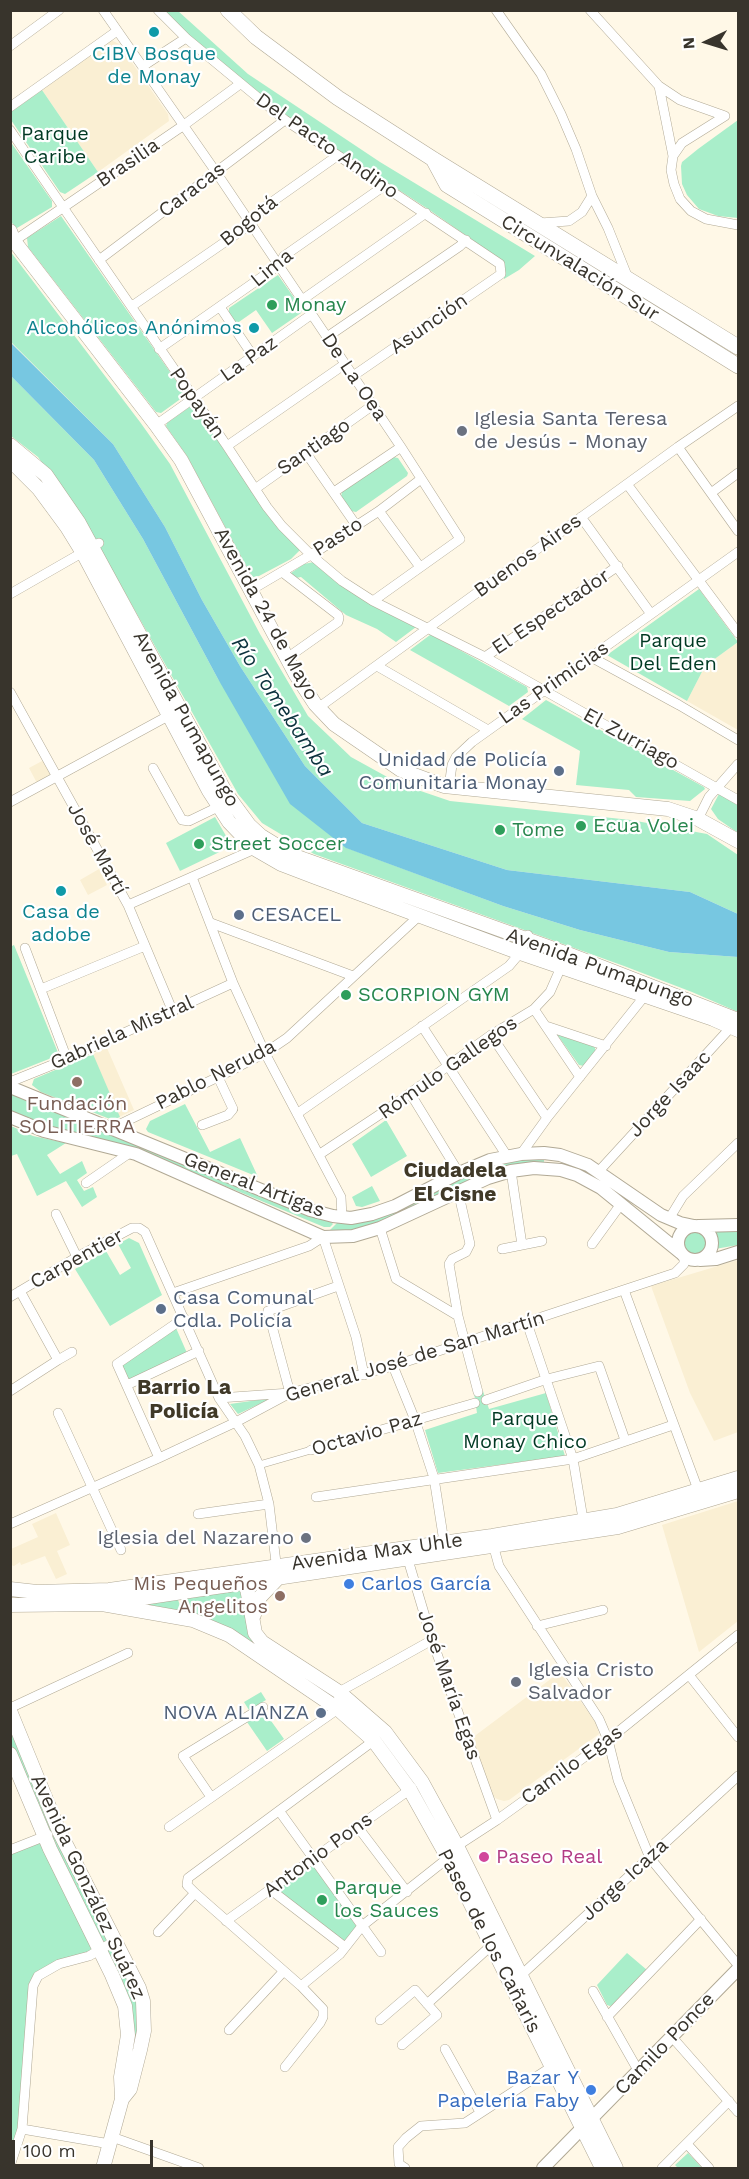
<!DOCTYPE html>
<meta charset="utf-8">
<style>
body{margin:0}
#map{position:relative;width:749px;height:2179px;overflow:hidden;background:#fff8e7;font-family:"Work Sans",sans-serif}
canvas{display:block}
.frame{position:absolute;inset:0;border:12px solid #38342c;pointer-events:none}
.north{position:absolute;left:677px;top:12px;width:60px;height:60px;-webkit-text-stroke:4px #fff;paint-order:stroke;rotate:266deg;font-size:16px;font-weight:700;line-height:24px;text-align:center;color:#38342c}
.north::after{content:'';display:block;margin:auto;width:21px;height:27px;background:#38342c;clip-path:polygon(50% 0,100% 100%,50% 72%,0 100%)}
.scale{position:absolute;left:12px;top:2140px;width:141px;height:27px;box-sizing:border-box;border:3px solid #38342c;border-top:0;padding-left:8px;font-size:18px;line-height:21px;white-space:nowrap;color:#38342c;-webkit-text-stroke:4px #fff;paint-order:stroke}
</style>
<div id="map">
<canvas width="749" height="2179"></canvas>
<div class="frame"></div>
<div class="north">N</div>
<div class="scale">100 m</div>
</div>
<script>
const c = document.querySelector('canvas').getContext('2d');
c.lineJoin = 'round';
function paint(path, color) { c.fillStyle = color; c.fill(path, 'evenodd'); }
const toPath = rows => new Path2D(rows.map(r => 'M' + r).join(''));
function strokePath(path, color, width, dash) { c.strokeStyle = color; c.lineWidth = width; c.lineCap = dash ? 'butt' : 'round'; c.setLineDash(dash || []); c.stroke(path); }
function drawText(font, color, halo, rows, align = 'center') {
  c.font = font + ' "Work Sans",sans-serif'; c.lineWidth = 4.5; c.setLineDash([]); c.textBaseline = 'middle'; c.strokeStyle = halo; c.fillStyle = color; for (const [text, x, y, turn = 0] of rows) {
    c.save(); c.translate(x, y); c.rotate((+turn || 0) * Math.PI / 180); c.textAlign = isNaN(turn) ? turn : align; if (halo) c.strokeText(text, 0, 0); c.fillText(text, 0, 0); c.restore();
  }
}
paint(toPath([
 [111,40,119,44,168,114,169,121,98,172,42,90],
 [738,642,738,730,687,701,705,666],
 [44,760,51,774,37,783,29,768],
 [99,869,107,885,88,895,80,880],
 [107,1048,134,1110,115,1119,110,1119,40,1092,32,1085,34,1079],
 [738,1260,738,1432,714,1441,690,1393,651,1286],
 [738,1501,738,1621,699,1652,662,1525],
 [56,1513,70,1545,57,1551,67,1574,56,1579,45,1556,21,1565,20,1562,14,1566,11,1565,11,1549,38,1537,32,1524],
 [560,1672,596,1723,599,1734,509,1800,504,1801,497,1799,492,1795,472,1738]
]), '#faefd3');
paint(toPath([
 [163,11,178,11,248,74,380,162,535,256,519,270,504,279,504,262,428,209,293,121,190,37],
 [42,90,98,172,65,194,60,192,11,120,11,112],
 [738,120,738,218,718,216,699,209,687,195,682,184,681,166,682,162,698,149],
 [10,141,52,201,52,207,17,228,11,222],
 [61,216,186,395,161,413,156,412,28,247,27,238],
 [10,251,140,422,170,464,260,634,308,716,351,757,400,784,450,801,631,820,707,834,738,855,738,914,690,892,507,870,362,823,305,766,240,666,202,600,165,527,113,444,11,342],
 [278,275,302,309,301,313,272,333,256,310,236,324,229,313,229,308],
 [11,376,94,460,143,539,218,679,347,848,503,906,580,930,669,952,738,957,738,1012,692,992,624,966,314,854,262,823,238,794,96,541,38,457,11,436],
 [191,406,196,408,264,509,300,550,291,559,259,576,253,577,250,573,187,456,166,426,167,423],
 [393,457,398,458,408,473,407,476,356,512,351,511,341,497,342,492],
 [314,562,416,627,396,642,377,629,346,615,301,577,296,578,291,573,304,564],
 [699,589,738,642,705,666,687,701,607,655],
 [430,635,434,636,527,687,528,692,509,706,410,650],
 [546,700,704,787,705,789,690,801,636,797,629,790,576,785,580,751,522,719],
 [719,794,728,798,738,806,738,833,718,819,711,809],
 [215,817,232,846,180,871,166,843],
 [14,945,59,1055,11,1074,10,947],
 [556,1033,594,1045,596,1052,584,1066,579,1065],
 [93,1054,120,1117,115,1119,110,1119,41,1092,32,1085,34,1079],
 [10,1093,74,1120,329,1220,333,1224,330,1227,324,1227,129,1146,41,1125,11,1112],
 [185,1104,210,1152,240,1138,258,1177,148,1132,146,1129,150,1121],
 [386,1120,407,1156,371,1177,352,1144],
 [11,1126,33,1136,66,1143,47,1155,60,1174,82,1161,87,1173,77,1180,84,1191,93,1187,97,1197,82,1207,66,1181,37,1196,17,1154,11,1156],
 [544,1153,544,1168,524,1168,380,1228,323,1237,342,1218,361,1216,459,1173],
 [372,1186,380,1201,362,1207,356,1206,352,1197],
 [714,1230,738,1230,738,1245,715,1249],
 '684 1243a11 11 0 1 1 22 0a11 11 0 1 1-22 0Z',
 [129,1238,139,1243,162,1295,110,1326,75,1269,106,1251,120,1275,131,1268,118,1244],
 [176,1328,187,1353,128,1382,121,1365],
 [483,1391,489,1409,546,1393,565,1456,438,1473,425,1430,477,1413,474,1393],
 [272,1398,238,1414,230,1404],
 [245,1585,253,1633,385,1732,374,1741,195,1617,183,1594],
 [177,1597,183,1614,120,1604],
 [261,1692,266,1700,249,1710,244,1702],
 [10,1711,143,2001,132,2079,128,2020,11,1754],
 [264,1711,284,1739,267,1751,247,1722],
 [41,1840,92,1948,89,1951,36,1974,20,2128,11,2158,11,1852],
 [314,1865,355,1921,357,1926,347,1940,341,1940,274,1890],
 [627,1953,647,1970,613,2005,610,2006,607,2005,597,1985],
 [688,2153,702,2168,678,2168,675,2165]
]), '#a9eeca');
paint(toPath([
 [10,342,113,444,165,527,202,600,240,666,305,766,362,823,507,870,690,892,738,914,738,957,669,952,580,930,503,906,346,848,290,804,218,679,143,539,94,460,11,376]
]), '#77c7e1');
const pedestrian = toPath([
 [259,1465,311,1450]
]);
const minor = toPath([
 [103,10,216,172,401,447,460,539,373,601],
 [158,10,186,38,285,120,500,264,501,274,353,376],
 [496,10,541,74,561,114,576,149,592,196,608,228,628,278],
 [590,10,659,86,680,100,725,116,682,143,673,156,671,170,674,184,680,199,691,211,706,219,738,225],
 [10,46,59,10],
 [143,66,186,38],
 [659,86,673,156],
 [10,107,117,31],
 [10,130,227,446,267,507,282,526,311,555,342,581,373,601,485,657,738,800],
 [540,223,569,221,582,212,592,196],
 [14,241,184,125,240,84],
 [99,260,285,120],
 [302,300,426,213],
 [132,306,251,224,262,209,337,156],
 [220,307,253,356],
 [327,337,460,246,466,240],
 [159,349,279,265,284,256,384,186],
 [156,425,312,314],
 [227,446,345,364],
 [678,447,738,531],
 [306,453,356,525],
 [627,484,738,633],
 [255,489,373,405],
 [334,492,401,447],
 [711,493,738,473],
 [379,511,420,567],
 [581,517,651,614],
 [282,572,338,615,339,618,338,622,287,658],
 [251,590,319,550,379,511,421,479],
 [10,594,99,543],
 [485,657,618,566],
 [591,657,679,705,738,740],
 [377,666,488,730],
 [10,692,128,905,173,1012],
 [318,708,678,447,738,406],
 [153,768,182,820,189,821,218,807],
 [449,787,452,765,456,757,472,742,738,552],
 [10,802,168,716],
 [698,819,709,797,738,764],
 [192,877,233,983,265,1053,341,1197,342,1218],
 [128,905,255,849],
 [211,923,353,976],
 [25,948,67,1059],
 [41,989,145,946],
 [534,1009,580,1077],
 [422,1026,507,1156],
 [546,1026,606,1046],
 [491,1035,547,1118],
 [10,1082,67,1059,233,983],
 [410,1093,459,1173],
 [298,1113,509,966,520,953,528,935],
 [202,1125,228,1115,233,1109,218,1077],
 [112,1128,218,1077,265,1053,287,1038,420,915],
 [320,1154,385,1111,491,1035,534,1009,550,992,561,967],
 [521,1154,547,1118,647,993],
 [511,1171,522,1245,542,1241],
 [599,1171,733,1025],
 [86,1183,131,1152],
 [56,1214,77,1257],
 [669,1219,683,1196,738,1143],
 [380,1228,396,1279,458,1316,478,1392],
 [592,1244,621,1204],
 [502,1249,522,1245],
 [624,1290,700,1495],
 [173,1293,309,1246,323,1237,356,1337,364,1375],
 [10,1297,77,1257,132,1228,139,1228,145,1232,219,1398,245,1436,259,1465,269,1504,277,1571],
 [458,1316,449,1264,452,1259,466,1252,470,1244,458,1191],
 [527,1323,573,1459,584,1525],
 [58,1360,72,1352],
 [393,1366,415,1420,434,1478,444,1542],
 [127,1385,199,1351],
 [10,1391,58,1360,20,1291],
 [219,1398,290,1393,268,1311,338,1286],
 [486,1400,547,1379,599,1366,625,1440],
 [58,1413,121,1550],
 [311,1450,475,1403],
 [159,1458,117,1364,184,1318],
 [316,1497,573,1459,673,1425],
 [198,1514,269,1504],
 [10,1524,159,1458,236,1422,290,1393,393,1366,675,1273,684,1264,684,1256],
 [492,1541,499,1566,599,1719,608,1740,618,1780,650,1858,738,1965],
 [406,1553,432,1640,497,1820],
 [537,1626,603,1610],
 [689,1675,738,1737],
 [10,1708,128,1653],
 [211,1797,183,1756,263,1707],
 [280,1812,381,1952],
 [357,1826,407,1892],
 [169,1827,338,1709,339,1692,432,1640],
 [10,1850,48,1835],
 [271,1890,345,1947],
 [226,1921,412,1788],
 [158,1932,195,1893],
 [517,1979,738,1776],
 [301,1986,340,1954,362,1926,448,1858,457,1846,497,1820,608,1740,738,1635],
 [593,1991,639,2072],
 [427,2004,494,1943],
 [607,2017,701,1919],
 [380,2020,415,1990,437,2015,402,2045],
 [229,2030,283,1972],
 [672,2037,738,2112],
 [445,2049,480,2112],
 [285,2067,320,2023,323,2017,323,2009,301,1986,195,1893,187,1885,188,1878,376,1739],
 [22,2129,110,2144],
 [112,2137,199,2168],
 [687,2144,709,2168],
 [10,2166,22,2129,33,1986,38,1976,59,1964,89,1956,115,1941],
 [405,2168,399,2164,398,2147,406,2138,421,2126,465,2123,556,2064],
 [662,2168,729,2101]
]);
const tertiary = toPath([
 [10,1087,310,1210,333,1216,351,1218,372,1214,395,1206,459,1173,490,1160,521,1154,544,1153,560,1155,588,1165,661,1215,680,1223,694,1226],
 [10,1117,44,1131,136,1154,323,1237,353,1236,380,1228,488,1178,511,1171,534,1168,561,1170,577,1175,601,1188,681,1253],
 [699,1226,738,1225],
 '678 1243a17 17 0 1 1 34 0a17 17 0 1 1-34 0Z',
 [700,1260,716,1259,738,1252],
 [543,2168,738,1969]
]);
const secondary = toPath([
 [10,231,14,241,156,425,181,460,296,675,315,704,334,724,401,770,444,786,668,809,698,819,738,841],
 [10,445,46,475,79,523,227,795,249,825,261,836,292,855,568,954,738,1020],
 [10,460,39,489,67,527,83,553,209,791,229,822,255,849,281,864,315,877,520,953,713,1019,738,1030],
 [245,1577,255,1633,262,1642,339,1692,385,1732,422,1782,457,1846,616,2168],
 [10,1589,37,1592,109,1590,492,1536,617,1515,738,1478],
 [102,1604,193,1620,229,1635,338,1709,374,1741,410,1790,448,1858,602,2168],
 [10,1605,102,1604,585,1532,618,1527,738,1491],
 [254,1615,255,1607,260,1597,278,1578],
 [10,1711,59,1831,139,1988,143,2001,144,2031,140,2050,130,2089,122,2099],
 [10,1754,50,1849,112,1975,125,2006,128,2035,121,2077,122,2099,103,2168]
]);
const trunk = toPath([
 [228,10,256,37,338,98,433,159,738,347],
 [433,159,447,185,738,366]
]);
strokePath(pedestrian, '#b1a995', 8);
strokePath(minor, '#b1a995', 10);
strokePath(tertiary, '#b1a995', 14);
strokePath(secondary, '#b1a995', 15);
strokePath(trunk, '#b1a995', 16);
strokePath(pedestrian, '#fff', 7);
strokePath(minor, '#fff', 9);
strokePath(tertiary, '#fff', 12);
strokePath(secondary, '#fff', 14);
strokePath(trunk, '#fff', 15);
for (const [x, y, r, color] of [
 [154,32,6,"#0f9aa8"],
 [272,305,6,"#2e9e5b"],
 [254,328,6,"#0f9aa8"],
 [462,431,6,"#6b7280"],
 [559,771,6,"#5c6f8a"],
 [581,826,6,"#2e9e5b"],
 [500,830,6,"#2e9e5b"],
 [199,844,6,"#2e9e5b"],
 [61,891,6,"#0f9aa8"],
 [239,915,6,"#5c6f8a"],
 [346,995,6,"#2e9e5b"],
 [77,1082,6,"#8d6e63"],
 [161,1309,6,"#5c6f8a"],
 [306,1538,6,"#6b7280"],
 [349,1584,6,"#3f7fe0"],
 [280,1596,6,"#8d6e63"],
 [516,1682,6,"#6b7280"],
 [321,1713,6,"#5c6f8a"],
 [484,1857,6,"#d1479c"],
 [322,1900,6,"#2e9e5b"],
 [591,2090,6,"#3f7fe0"]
]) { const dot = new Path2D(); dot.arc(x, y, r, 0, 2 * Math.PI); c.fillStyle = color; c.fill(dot); strokePath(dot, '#fff', 2); }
drawText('20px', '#0d838f', '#fff', [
 ["CIBV Bosque",154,54],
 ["de Monay",154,77],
 ["Alcohólicos Anónimos",242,328,"right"],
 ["Casa de",61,912],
 ["adobe",61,935]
]);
drawText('20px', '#003923', '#fff', [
 ["Parque",55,134],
 ["Caribe",55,157],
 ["Parque",673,641],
 ["Del Eden",673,664],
 ["Parque",525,1419],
 ["Monay Chico",525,1442]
]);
drawText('20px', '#38342c', '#fff', [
 ["Del Pacto Andino",327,146,35],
 ["Brasilia",128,163,-34],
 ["Caracas",192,190,-37],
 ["Bogotá",249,221,-39],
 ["Lima",272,268,-39],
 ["Circunvalación Sur",580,268,32],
 ["Asunción",429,324,-35],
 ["La Paz",249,359,-35],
 ["De La Oea",354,377,56],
 ["Popayán",197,403,55],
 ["Santiago",314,447,-35],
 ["Pasto",338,537,-33],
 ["Buenos Aires",528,556,-36],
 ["El Espectador",551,612,-34],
 ["Avenida 24 de Mayo",266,614,61],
 ["Las Primicias",554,683,-35],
 ["Avenida Pumapungo",186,719,61],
 ["El Zurriago",631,739,29],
 ["José Martí",97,849,61],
 ["Avenida Pumapungo",600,968,20],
 ["Gabriela Mistral",122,1033,-24],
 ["Rómulo Gallegos",448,1068,-35],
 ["Pablo Neruda",216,1075,-27],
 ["Jorge Isaac",670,1094,-47],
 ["General Artigas",254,1185,21],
 ["Carpentier",77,1259,-29],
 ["General José de San Martín",415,1357,-17],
 ["Octavio Paz",367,1434,-16],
 ["Avenida Max Uhle",377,1552,-8],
 ["José María Egas",449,1685,71],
 ["Camilo Egas",572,1765,-36],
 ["Antonio Pons",318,1855,-36],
 ["Jorge Icaza",625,1880,-43],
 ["Avenida González Suárez",88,1887,65],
 ["Paseo de los Cañaris",489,1941,63],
 ["Camilo Ponce",665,2044,-46]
]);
drawText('20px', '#27864d', '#fff', [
 ["Monay",284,305],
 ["Ecua Volei",593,826],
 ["Tome",512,830],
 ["Street Soccer",211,844],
 ["SCORPION GYM",358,995],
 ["Parque",334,1888],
 ["los Sauces",334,1911]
], 'left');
drawText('20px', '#5b616d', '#fff', [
 ["Iglesia Santa Teresa",474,419],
 ["de Jesús - Monay",474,442],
 ["Iglesia del Nazareno",294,1538,"right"],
 ["Iglesia Cristo",528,1670],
 ["Salvador",528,1693]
], 'left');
drawText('20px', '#4e5e75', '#fff', [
 ["Unidad de Policía",547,760],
 ["Comunitaria Monay",547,783],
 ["CESACEL",251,915,"left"],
 ["Casa Comunal",173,1298,"left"],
 ["Cdla. Policía",173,1321,"left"],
 ["NOVA ALIANZA",309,1713]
], 'right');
drawText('20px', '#785e54', '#fff', [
 ["Fundación",77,1104],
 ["SOLITIERRA",77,1127],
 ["Mis Pequeños",268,1584,"right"],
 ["Angelitos",268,1607,"right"]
]);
drawText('20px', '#366cbe', '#fff', [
 ["Carlos García",361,1584],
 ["Bazar Y",579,2078,"right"],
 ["Papeleria Faby",579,2101,"right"]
], 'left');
drawText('20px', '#b23c85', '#fff', [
 ["Paseo Real",496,1857]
], 'left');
drawText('italic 21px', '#0b323d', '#fff', [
 ["Río Tomebamba",282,707,56]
]);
drawText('bold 21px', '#403928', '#fff', [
 ["Ciudadela",455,1171],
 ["El Cisne",455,1195],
 ["Barrio La",184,1388],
 ["Policía",184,1412]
]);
</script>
